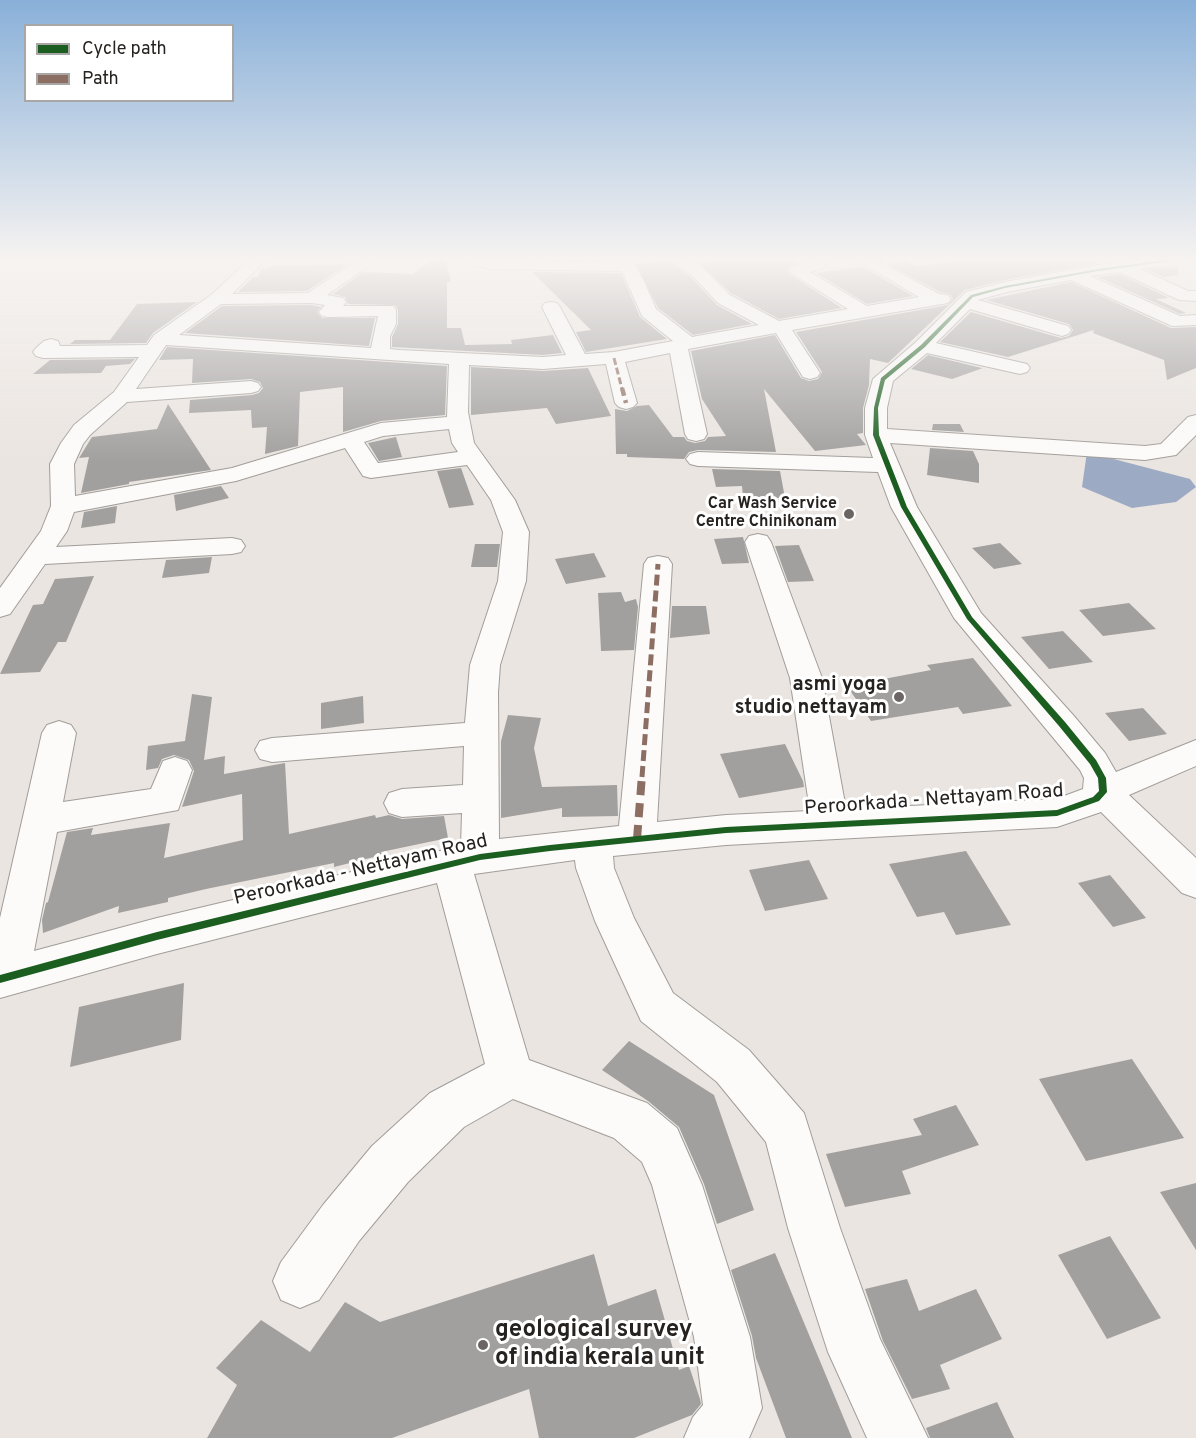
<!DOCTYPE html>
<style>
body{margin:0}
#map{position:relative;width:1196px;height:1438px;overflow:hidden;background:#eae5e0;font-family:Overpass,sans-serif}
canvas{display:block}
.legend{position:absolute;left:24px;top:24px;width:210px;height:78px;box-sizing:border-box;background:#fff;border:2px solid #a8a7a5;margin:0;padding:8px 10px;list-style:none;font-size:18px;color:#26221f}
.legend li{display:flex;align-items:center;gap:12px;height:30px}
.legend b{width:30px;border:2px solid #a8a7a5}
</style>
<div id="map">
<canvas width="1196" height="1438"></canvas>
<ul class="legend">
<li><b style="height:8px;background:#1b5e20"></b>Cycle path</li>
<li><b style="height:8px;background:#8d6e63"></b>Path</li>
</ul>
</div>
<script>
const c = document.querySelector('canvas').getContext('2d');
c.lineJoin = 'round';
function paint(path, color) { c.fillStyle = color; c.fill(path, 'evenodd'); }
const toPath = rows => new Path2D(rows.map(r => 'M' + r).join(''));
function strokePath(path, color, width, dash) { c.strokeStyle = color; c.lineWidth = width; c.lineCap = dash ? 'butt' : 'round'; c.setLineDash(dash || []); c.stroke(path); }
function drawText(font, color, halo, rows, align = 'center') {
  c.font = font + ' Overpass,sans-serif'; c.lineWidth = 6; c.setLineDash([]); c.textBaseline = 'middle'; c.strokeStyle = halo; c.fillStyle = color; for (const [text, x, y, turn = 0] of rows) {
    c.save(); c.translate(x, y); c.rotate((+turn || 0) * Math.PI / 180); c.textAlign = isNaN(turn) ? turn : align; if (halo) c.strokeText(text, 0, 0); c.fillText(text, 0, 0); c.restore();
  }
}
paint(toPath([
 [1087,452,1190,479,1196,487,1176,502,1132,508,1082,487]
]), '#9caac3');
paint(toPath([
 [432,260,446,260,451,282,447,282,447,328,461,328,465,345,512,344,511,340,553,335,562,353,543,355,392,347,392,337,398,324,398,310,395,305,348,304,345,297,333,294,363,272,413,274],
 [668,260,691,277,717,305,752,324,693,335,658,308,636,264],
 [737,260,795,260,799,263,789,266,787,269,789,274,842,308,779,319,731,293,699,263],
 [970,260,1117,260,1005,280,965,290,888,363,870,359,869,385,863,408,863,433,857,434,866,445,815,451,764,389,776,452,698,450,689,452,684,459,627,457,627,454,616,454,615,409,627,411,637,406,649,405,673,437,684,437,687,441,695,443,705,441,708,437,726,436,702,399,691,351,775,335,801,378,809,381,818,379,822,372,796,332,948,305,953,299,950,294,940,292,887,264,907,261,916,266],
 [348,264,307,291,238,292,253,277,258,277,261,269,270,268,271,266],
 [863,267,913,296,867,304,816,273],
 [1178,267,1178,275,1163,277,1148,270],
 [532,272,621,273,640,317,667,339,586,352,576,332,591,330],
 [1120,274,1169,298,1156,299,1186,313,1180,314,1098,277],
 [1071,282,1171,328,1196,327,1196,368,1167,380,1164,360,1093,333,1094,330,1008,357,940,342,971,312,1061,338,1069,336,1073,330,1069,324,986,300],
 [197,302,153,333,146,343,70,344,75,340,110,340,137,304],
 [312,305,321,307,317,312,322,318,375,318,369,346,185,333,222,306],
 [167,347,447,366,445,415,381,421,343,432,343,387,300,392,298,446,265,454,267,427,252,428,251,410,189,413,190,400,252,395,259,393,263,388,260,382,251,379,192,383,193,359,159,360],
 [928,355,982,368,983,368,952,379,911,369],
 [135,359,130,364,106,366,101,373,33,374,50,360],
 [471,367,543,371,588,368,611,416,556,424,547,408,471,415],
 [168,404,211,470,129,482,129,484,81,493,89,457,79,458,92,437,157,429],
 [933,424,960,424,964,432,932,430],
 [396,437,402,457,379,461,368,443],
 [930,448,973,451,979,464,979,483,927,475],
 [461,468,474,505,449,508,437,471],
 [712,469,780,471,785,498,743,497,742,486,716,487],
 [221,486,229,498,176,511,174,495],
 [117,506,115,523,81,528,84,512],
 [743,537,749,563,722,564,714,539],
 [1000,543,1022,564,994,569,972,548],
 [475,544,500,544,497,567,471,567],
 [799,545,814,581,788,582,775,546],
 [594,553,606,577,566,584,555,559],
 [212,557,209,573,162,578,166,560],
 [94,576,66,642,58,642,40,672,0,674,33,605,43,604,55,579],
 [621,592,625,602,636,599,638,607,634,650,601,651,598,593],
 [1129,603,1156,629,1103,636,1079,610],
 [672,606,706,606,710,634,670,638],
 [1063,631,1093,662,1049,669,1021,637],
 [973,658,1012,706,963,714,958,707,871,721,847,686,931,670,927,665],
 [192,694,212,697,204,760,225,756,224,774,285,763,289,834,375,815,376,818,389,815,402,819,444,816,448,838,381,852,382,855,334,867,334,863,206,889,168,898,168,902,118,913,119,906,43,933,42,920,46,903,48,902,67,832,93,828,91,835,170,823,164,858,243,840,242,794,182,807,194,771,189,760,174,755,162,759,158,768,146,770,148,746,185,741],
 [363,696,364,723,321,729,321,703],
 [1143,708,1167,734,1129,741,1105,713],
 [508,715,541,718,534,748,542,787,617,785,618,816,562,817,562,808,501,818,501,741],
 [785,744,803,781,804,787,739,798,720,754],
 [966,851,1011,925,956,935,944,912,917,917,889,864],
 [809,860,828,899,765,911,749,870],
 [1110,875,1146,918,1113,927,1078,883],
 [184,983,181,1040,70,1067,79,1007],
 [629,1041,714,1095,754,1210,717,1224,704,1184,679,1127,648,1101,602,1070],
 [1132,1059,1184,1138,1086,1161,1039,1079],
 [956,1105,979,1145,902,1171,911,1194,845,1207,826,1154,922,1135,913,1119],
 [1196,1183,1196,1250,1160,1192],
 [1110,1236,1161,1318,1107,1339,1058,1255],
 [775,1253,852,1438,786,1438,756,1358,752,1336,731,1270],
 [594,1254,608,1306,656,1289,679,1370,689,1366,700,1399,701,1404,692,1415,634,1438,539,1438,529,1389,392,1438,207,1438,237,1385,216,1368,261,1320,310,1352,345,1302,380,1322],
 [907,1279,919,1311,976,1289,1002,1339,940,1365,950,1389,912,1399,883,1341,865,1289],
 [997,1402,1014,1438,930,1438,926,1428]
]), '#a2a09f');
const minor = toPath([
 [249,260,266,260,232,294,308,293,358,260,377,260,327,295,343,298,346,302,343,306,393,306,396,310,396,324,390,336,390,349,400,350,543,357,566,355,542,307,545,303,551,302,557,303,560,307,585,354,614,352,673,341,642,316,622,271,491,269,467,263,465,260,633,263,643,279,656,309,692,337,759,325,718,303,692,275,670,260,690,260,704,269,730,295,779,321,848,309,791,273,789,270,791,267,804,264,801,260,823,262,825,265,823,268,810,272,867,306,919,297,856,260,876,260,939,294,948,295,951,299,948,303,942,304,792,330,820,373,817,377,810,379,803,377,776,333,688,349,707,434,704,439,696,441,688,439,685,434,670,353,625,362,637,403,633,407,626,409,619,407,615,403,606,364,543,369,469,365,468,412,474,443,515,500,529,532,526,581,500,665,498,692,499,839,619,826,644,564,648,558,658,556,668,558,672,564,657,822,726,815,810,811,790,678,745,542,749,536,758,534,767,536,771,542,822,678,846,809,1056,799,1083,789,1084,778,1080,770,954,618,891,507,878,472,698,466,690,464,686,459,690,454,698,452,873,458,865,435,865,408,873,379,916,342,966,292,1005,282,1098,265,1137,260,1185,260,1177,265,1140,269,1188,291,1196,291,1196,301,1179,300,1120,272,1090,276,1180,316,1196,315,1196,325,1172,326,1071,280,1007,292,978,300,1068,326,1071,330,1068,334,1062,336,970,309,936,343,1027,364,1030,368,1027,372,1020,374,927,353,893,381,887,408,887,429,1145,446,1161,444,1188,417,1196,415,1196,435,1176,455,1145,460,890,443,917,507,981,613,1074,716,1105,753,1116,772,1196,740,1196,766,1129,795,1196,858,1196,898,1182,893,1101,812,1057,827,726,845,613,856,614,868,634,918,673,993,749,1050,804,1113,840,1228,880,1339,928,1438,867,1438,828,1352,788,1228,766,1142,717,1082,641,1021,595,921,576,868,575,860,474,874,529,1060,647,1103,677,1128,702,1185,750,1337,762,1408,749,1438,684,1438,693,1417,703,1405,694,1337,652,1185,642,1162,614,1138,513,1099,464,1127,408,1182,359,1241,319,1300,300,1308,281,1300,273,1281,281,1262,323,1205,372,1146,430,1093,485,1064,437,883,157,954,0,998,0,918,42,733,47,725,59,721,71,725,76,733,63,802,151,789,163,761,175,757,187,761,192,770,178,810,57,832,34,951,157,918,461,846,462,813,402,817,389,813,384,803,389,793,402,789,463,785,464,746,272,762,260,759,255,750,260,741,272,738,465,723,470,665,498,581,503,532,491,500,467,465,371,478,363,476,345,448,236,481,74,512,67,531,56,547,232,538,241,540,245,546,241,552,232,554,45,564,10,614,0,617,0,588,41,531,51,506,50,464,61,443,74,425,114,392,139,357,43,358,36,356,33,352,36,348,44,341,51,339,58,341,60,346,147,345,154,335,211,295,249,260],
 [312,303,325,305,319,312,322,316,328,317,378,316,371,348,179,335,221,304,312,303],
 [166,345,449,364,447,417,381,423,232,468,75,496,74,464,83,444,90,435,127,402,251,393,258,391,261,387,258,383,251,381,136,389,166,345],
 [449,429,452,443,458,452,378,463,364,442,383,436,449,429]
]);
strokePath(minor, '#a19d99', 2);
paint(minor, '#fcfbfa');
strokePath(toPath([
 [614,358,622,389]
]), '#8d6e63', 3, [7, 3]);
strokePath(toPath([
 [622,388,626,403]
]), '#8d6e63', 4.5, [8, 4.5]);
strokePath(toPath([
 [642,777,658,564]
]), '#8d6e63', 5, [11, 5]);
strokePath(toPath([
 [637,839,642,775]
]), '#8d6e63', 8, [14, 8]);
paint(toPath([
 [1166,260,1179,260,1098,271,1005,288,973,297,925,347,885,380,878,408,879,435,907,507,972,617,1065,722,1096,760,1106,778,1107,792,1099,801,1057,816,726,833,550,851,480,860,157,940,0,983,0,975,157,932,480,854,550,845,726,827,1057,810,1093,797,1099,791,1098,778,1090,764,1059,726,967,619,901,507,873,435,874,408,881,378,921,345,971,295,1005,286,1098,269,1166,260]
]), '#1b5e20');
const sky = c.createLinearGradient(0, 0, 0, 462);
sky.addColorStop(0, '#89b0d9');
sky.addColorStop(0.56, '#f6f3f1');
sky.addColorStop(1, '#f6f3f100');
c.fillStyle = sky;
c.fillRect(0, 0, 1196, 462);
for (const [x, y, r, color] of [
 [849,514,6,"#6b6663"],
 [899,697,6,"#6b6663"],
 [483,1345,6,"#6b6663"]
]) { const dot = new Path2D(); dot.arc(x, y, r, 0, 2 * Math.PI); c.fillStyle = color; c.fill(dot); strokePath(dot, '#fff', 2); }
drawText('bold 16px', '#26221f', '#fff', [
 ["Car Wash Service",837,505],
 ["Centre Chinikonam",837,523]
], 'right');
drawText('bold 20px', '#26221f', '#fff', [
 ["asmi yoga",887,686],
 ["studio nettayam",887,709]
], 'right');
drawText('20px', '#26221f', '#fff', [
 ["Peroorkada - Nettayam Road",934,801,-4],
 ["Peroorkada - Nettayam Road",361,871,-13]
]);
drawText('bold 24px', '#26221f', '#fff', [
 ["geological survey",495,1331],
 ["of india kerala unit",495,1359]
], 'left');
</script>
